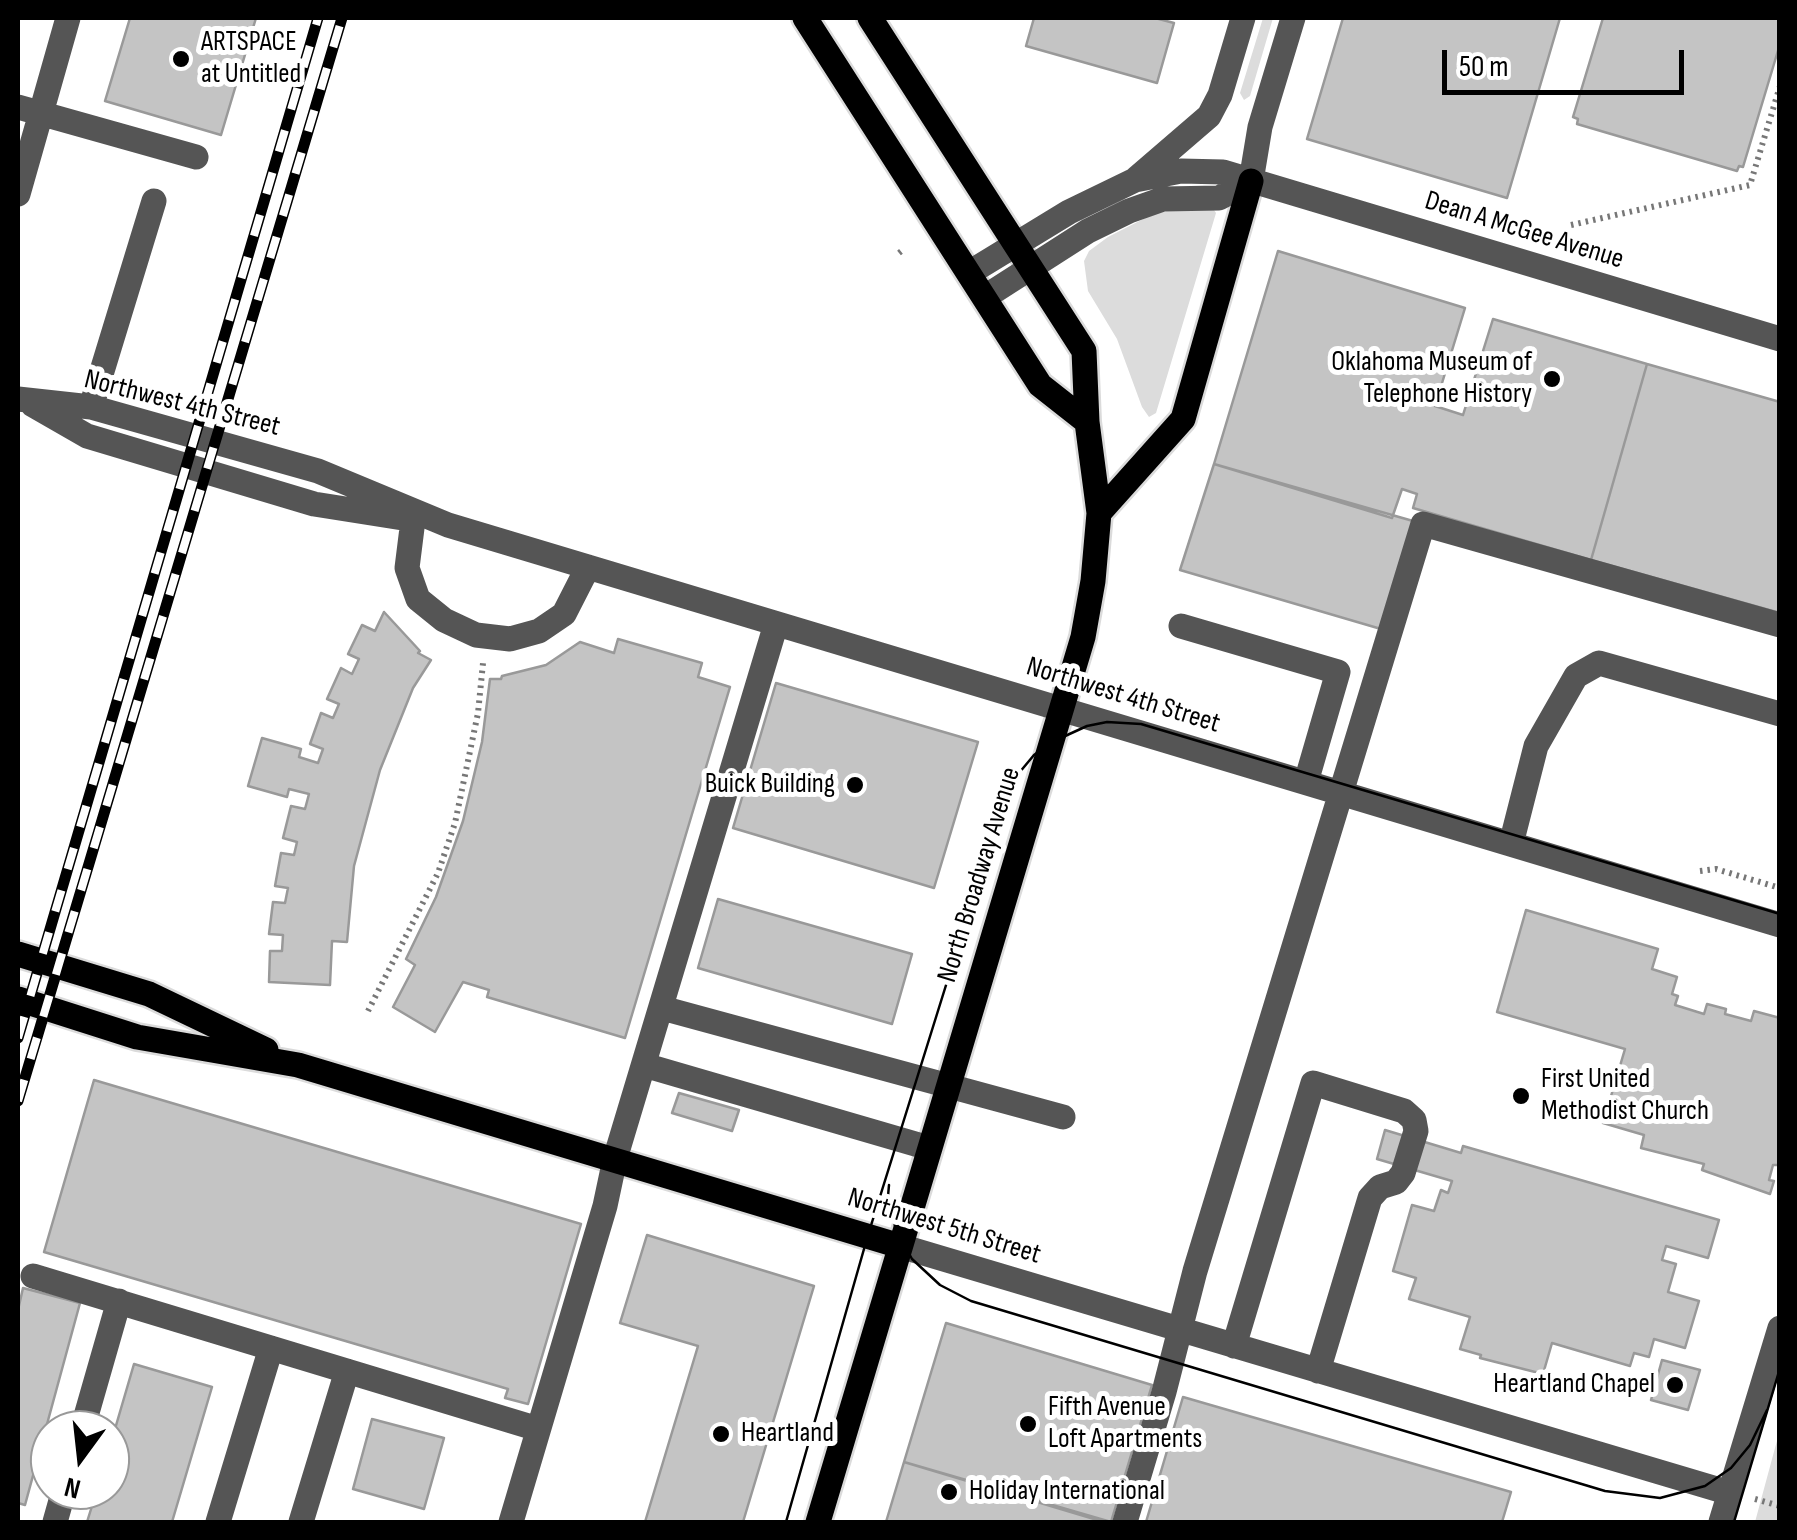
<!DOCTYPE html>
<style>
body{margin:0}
#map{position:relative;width:1797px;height:1540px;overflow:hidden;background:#fff;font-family:"Sofia Sans Condensed",sans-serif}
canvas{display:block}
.frame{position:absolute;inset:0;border:20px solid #000;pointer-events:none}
.north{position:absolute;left:30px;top:1410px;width:100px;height:100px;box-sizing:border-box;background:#fff;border:2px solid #999;border-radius:50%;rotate:195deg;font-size:28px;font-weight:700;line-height:40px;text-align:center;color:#000}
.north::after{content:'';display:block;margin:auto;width:35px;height:45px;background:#000;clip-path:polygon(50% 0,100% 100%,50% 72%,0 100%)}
.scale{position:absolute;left:1442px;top:50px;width:242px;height:45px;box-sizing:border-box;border:5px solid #000;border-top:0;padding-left:12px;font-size:30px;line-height:35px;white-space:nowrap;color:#000;-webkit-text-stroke:8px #fff;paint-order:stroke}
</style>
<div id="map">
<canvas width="1797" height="1540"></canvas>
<div class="frame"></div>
<div class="north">N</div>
<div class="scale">50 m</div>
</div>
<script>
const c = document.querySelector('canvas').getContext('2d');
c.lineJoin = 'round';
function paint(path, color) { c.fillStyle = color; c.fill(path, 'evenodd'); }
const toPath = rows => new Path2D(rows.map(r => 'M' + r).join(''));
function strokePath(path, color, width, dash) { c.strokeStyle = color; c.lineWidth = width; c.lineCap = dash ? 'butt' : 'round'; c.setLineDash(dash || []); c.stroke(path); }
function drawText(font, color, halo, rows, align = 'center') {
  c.font = font + ' "Sofia Sans Condensed",sans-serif'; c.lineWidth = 10; c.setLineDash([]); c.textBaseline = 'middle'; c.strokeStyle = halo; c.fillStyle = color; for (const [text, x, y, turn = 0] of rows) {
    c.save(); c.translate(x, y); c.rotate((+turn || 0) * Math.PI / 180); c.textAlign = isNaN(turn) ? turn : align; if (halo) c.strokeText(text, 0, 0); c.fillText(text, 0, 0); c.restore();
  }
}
paint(toPath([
 [1263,18,1273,18,1250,96,1244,100,1240,93],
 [1171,210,1214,210,1216,213,1156,413,1149,417,1142,407,1117,339,1088,291,1084,261,1089,251,1108,237,1153,214],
 [1779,1434,1779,1522,1755,1522,1775,1448]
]), '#dcdcdc');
const building = toPath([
 [130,18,256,18,221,135,105,101,130,18],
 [1034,18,1155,18,1174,23,1157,83,1026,46,1034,18],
 [1343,18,1560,18,1507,198,1307,139,1343,18],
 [1603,18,1780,18,1780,44,1743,167,1739,166,1737,171,1577,124,1578,119,1573,117,1603,18],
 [1278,251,1465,308,1435,406,1463,415,1493,319,1647,364,1591,560,1413,508,1417,494,1402,489,1392,518,1214,464,1278,251],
 [1647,364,1780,402,1780,613,1591,560,1647,364],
 [1214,464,1413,521,1381,629,1180,570,1214,464],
 [384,612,420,651,418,653,431,660,413,688,380,770,354,866,347,942,332,941,330,985,269,982,270,951,282,951,283,935,269,934,273,902,285,903,288,888,275,886,281,853,294,855,297,842,283,838,291,806,305,809,309,794,289,789,287,797,248,786,262,738,301,749,299,757,318,763,323,749,310,744,321,713,333,718,339,704,327,699,341,668,352,674,359,659,348,654,362,625,375,631,384,612],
 [618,639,702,663,698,677,730,687,625,1038,487,997,489,990,463,982,435,1032,393,1007,415,965,406,959,436,897,463,821,482,742,490,679,501,679,502,676,546,665,580,642,614,653,618,639],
 [776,683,978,742,934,888,733,828,776,683],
 [718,899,912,954,892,1024,698,968,718,899],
 [1526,910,1658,949,1652,969,1677,977,1672,994,1678,996,1675,1005,1704,1014,1707,1004,1726,1009,1725,1014,1751,1021,1754,1011,1780,1018,1780,1165,1773,1165,1769,1180,1774,1181,1770,1194,1702,1170,1704,1164,1641,1148,1644,1135,1603,1123,1625,1049,1497,1012,1526,910],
 [94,1080,581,1224,528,1404,505,1398,508,1389,44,1252,94,1080],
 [679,1093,739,1110,732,1131,672,1113,679,1093],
 [1385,1130,1461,1153,1463,1146,1719,1220,1708,1258,1666,1246,1662,1260,1676,1264,1668,1292,1699,1301,1685,1348,1654,1339,1649,1357,1634,1353,1630,1366,1552,1343,1543,1374,1480,1358,1481,1355,1460,1349,1470,1317,1409,1299,1416,1278,1393,1271,1412,1205,1434,1211,1441,1190,1448,1193,1452,1181,1377,1159,1385,1130],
 [647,1235,814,1286,743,1522,645,1522,698,1346,620,1323,647,1235],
 [23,1288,80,1303,25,1505,18,1503,18,1310,23,1288],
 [946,1323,1152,1385,1111,1522,904,1462,946,1323],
 [1662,1360,1700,1370,1688,1410,1651,1400,1662,1360],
 [134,1364,212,1387,172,1522,87,1522,97,1490,110,1490,110,1446,134,1364],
 [1183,1397,1511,1492,1502,1522,1146,1522,1183,1397],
 [372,1419,444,1438,424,1509,353,1489,372,1419],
 [904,1462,1104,1522,886,1522,904,1462]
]);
paint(building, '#c4c4c4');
strokePath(building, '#999', 2.5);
const major = toPath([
 [805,18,1040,385,1087,422],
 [1099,513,1183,419,1251,181],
 [18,954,149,994,266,1050],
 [18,999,137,1037,298,1065,900,1246],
 [818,1522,1083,637,1093,581,1099,513,1087,422,1084,351,870,18]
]);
strokePath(major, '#dbdbdb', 30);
strokePath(toPath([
 [1571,225,1750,185,1780,86],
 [899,253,904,249],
 [1700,871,1716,869,1780,888],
 [368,1011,438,873,455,823,478,713,483,663],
 [1755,1499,1780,1506]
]), '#777', 6, [2.5, 5]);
strokePath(toPath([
 [18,107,196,157],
 [1137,178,1209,116,1220,95,1243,18],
 [1251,181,1260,127,1293,18],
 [18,194,68,18],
 [969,273,1069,212,1135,180,1181,171,1223,172,1780,339],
 [985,297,1088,231,1129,211,1163,199,1219,198,1251,181],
 [18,399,91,407,318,471,448,525,1780,925],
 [33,405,87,436,314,504,409,519],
 [91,407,154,201],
 [413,520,407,568,418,599,444,620,476,635,510,639,539,631,564,614,588,567],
 [1181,626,1338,672,1306,782],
 [1511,844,1536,746,1576,676,1599,663,1780,714],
 [662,1008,1063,1117],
 [644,1065,929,1148],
 [900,1246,1730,1493],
 [33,1276,538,1429],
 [1234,1346,1313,1083,1404,1111,1414,1120,1416,1131,1403,1173,1396,1182,1380,1187,1370,1198,1318,1371],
 [82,1430,119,1301],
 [55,1522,64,1490],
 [218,1522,271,1348],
 [301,1522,347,1371],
 [511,1522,605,1206,615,1159,776,624],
 [1125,1522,1164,1392,1195,1271,1423,524,1780,625],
 [1721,1522,1780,1328]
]), '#555', 25);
strokePath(major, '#000', 25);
strokePath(toPath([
 [889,1185,888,1196,896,1230,912,1259,940,1285,971,1301,1605,1491,1660,1498,1705,1486,1731,1468,1750,1445,1767,1410],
 [786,1522,868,1235,1001,809,1019,773,1034,755,1052,742,1087,726,1107,722,1141,724,1780,914],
 [1734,1522,1780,1368]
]), '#000', 2.5);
const rail = toPath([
 [18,1038,318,18],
 [18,1101,342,18]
]);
strokePath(rail, '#000', 11);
strokePath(rail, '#fff', 8, [22]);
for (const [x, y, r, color] of [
 [181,59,10,"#000"],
 [1552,379,10,"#000"],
 [855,785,10,"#000"],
 [1521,1096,10,"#000"],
 [1675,1385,10,"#000"],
 [1028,1424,10,"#000"],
 [721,1434,10,"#000"],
 [949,1492,10,"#000"]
]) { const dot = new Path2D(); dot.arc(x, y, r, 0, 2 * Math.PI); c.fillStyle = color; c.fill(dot); strokePath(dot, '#fff', 4); }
drawText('28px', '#000', '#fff', [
 ["ARTSPACE",201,43],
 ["at Untitled",201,75],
 ["Oklahoma Museum of",1532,363,"right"],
 ["Telephone History",1532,395,"right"],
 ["Buick Building",835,785,"right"],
 ["First United",1541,1080],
 ["Methodist Church",1541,1112],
 ["Heartland Chapel",1655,1385,"right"],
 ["Fifth Avenue",1048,1408],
 ["Loft Apartments",1048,1440],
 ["Heartland",741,1434],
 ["Holiday International",969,1492]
], 'left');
drawText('28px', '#000', '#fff', [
 ["Dean A McGee Avenue",1524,231,17],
 ["Northwest 4th Street",182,404,14],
 ["Northwest 4th Street",1123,696,17],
 ["North Broadway Avenue",980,875,-73],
 ["Northwest 5th Street",944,1227,17]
]);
</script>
